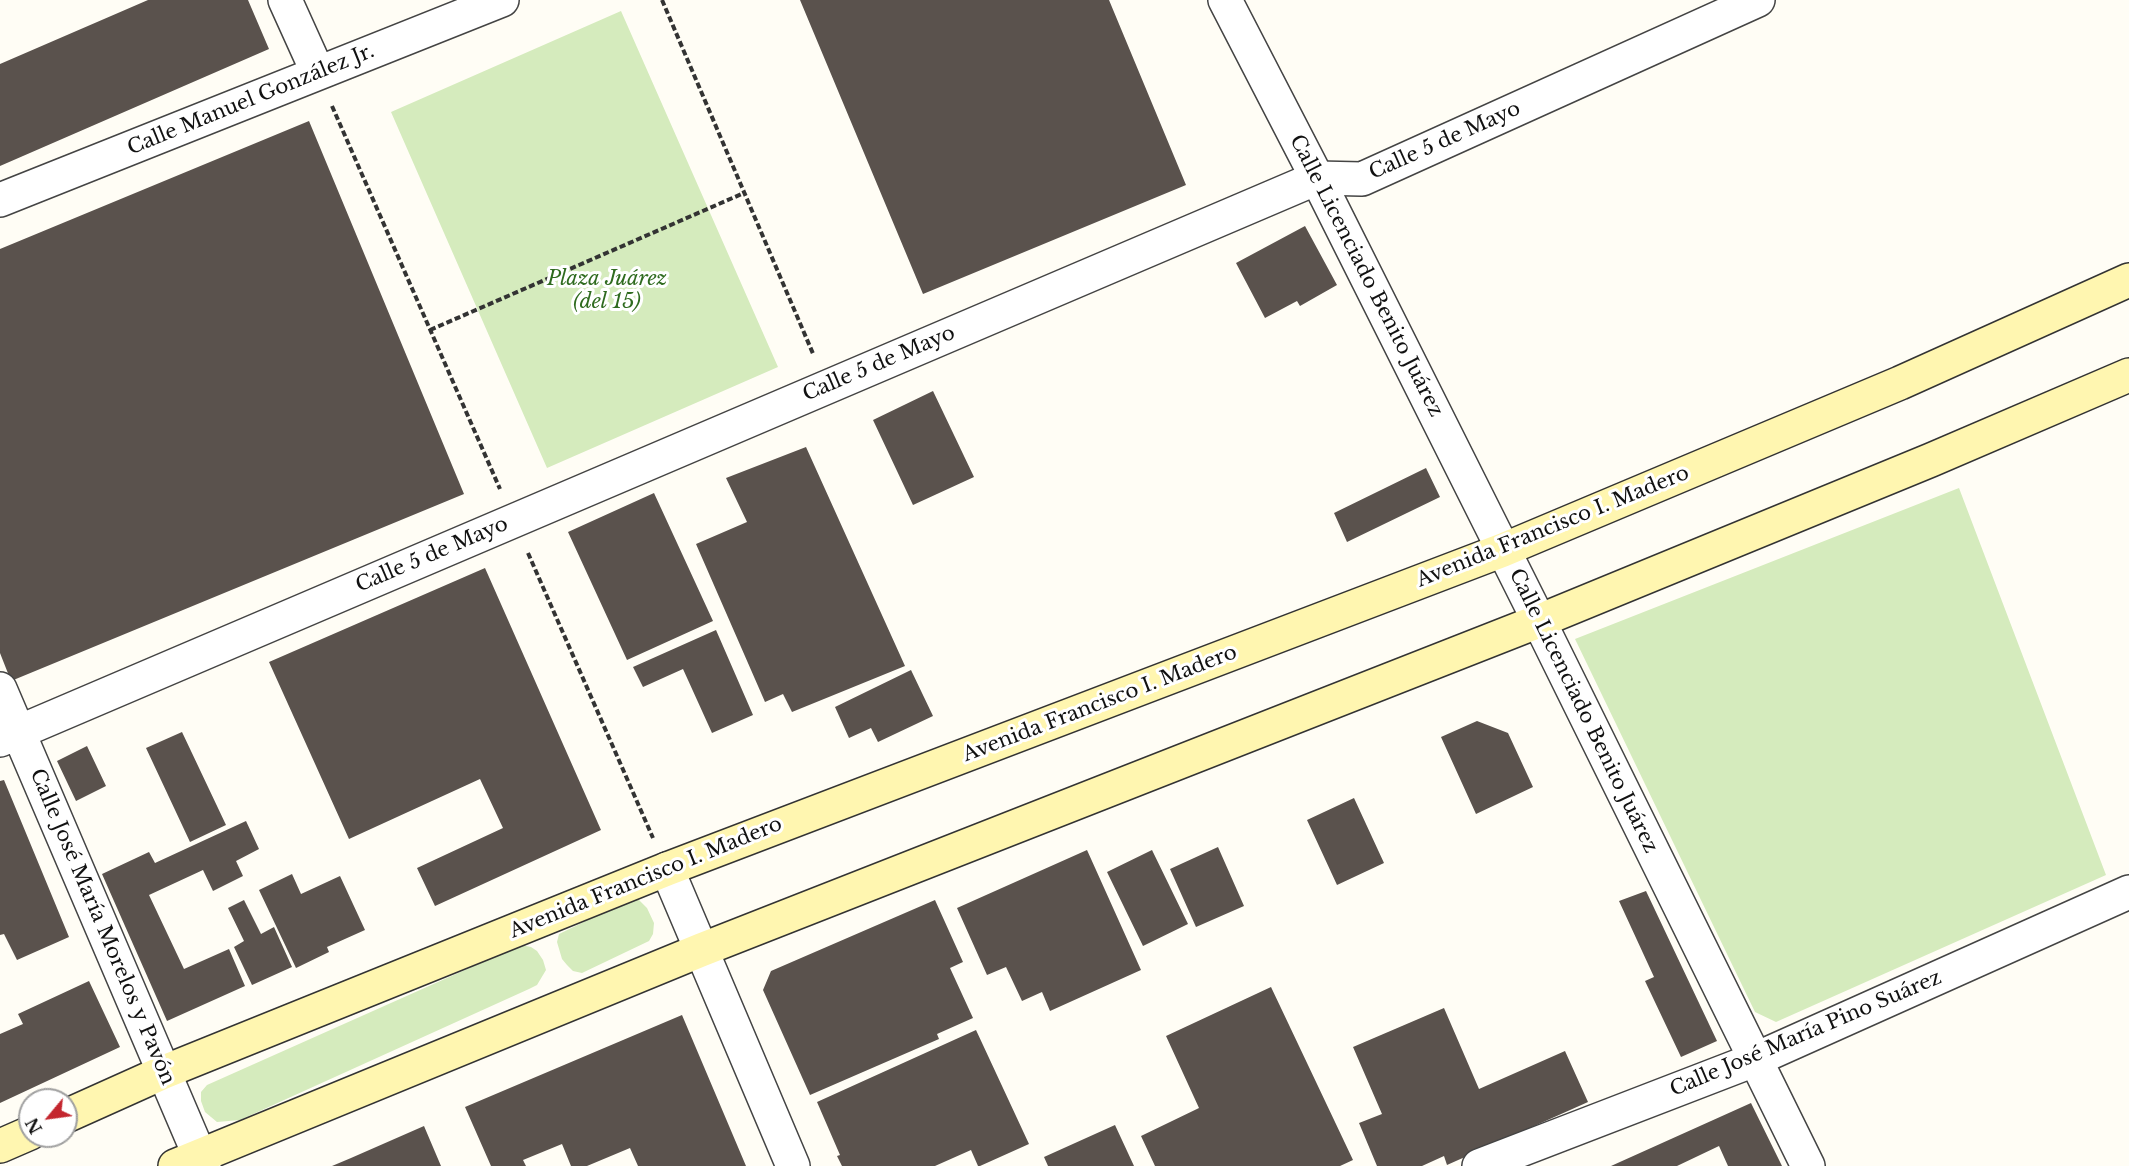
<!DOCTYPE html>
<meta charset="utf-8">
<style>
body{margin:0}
#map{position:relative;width:2129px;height:1166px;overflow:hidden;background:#fffdf5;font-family:"Libre Baskerville",serif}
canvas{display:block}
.north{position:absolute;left:18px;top:1088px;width:60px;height:60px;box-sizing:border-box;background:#fff;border:2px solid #a0a0a0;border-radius:50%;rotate:241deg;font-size:16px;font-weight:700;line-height:24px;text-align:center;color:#111}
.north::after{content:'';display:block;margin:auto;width:21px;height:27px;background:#c4262e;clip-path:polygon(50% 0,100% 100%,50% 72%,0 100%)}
</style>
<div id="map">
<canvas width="2129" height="1166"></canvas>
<div class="north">N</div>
</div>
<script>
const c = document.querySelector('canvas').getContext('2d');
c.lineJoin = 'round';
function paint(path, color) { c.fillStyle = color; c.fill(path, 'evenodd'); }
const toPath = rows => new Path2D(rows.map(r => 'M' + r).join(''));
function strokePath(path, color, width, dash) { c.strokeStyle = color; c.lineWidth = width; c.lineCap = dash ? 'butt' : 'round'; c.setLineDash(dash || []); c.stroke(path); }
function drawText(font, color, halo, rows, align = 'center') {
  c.font = font + ' "Libre Baskerville",serif'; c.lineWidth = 6; c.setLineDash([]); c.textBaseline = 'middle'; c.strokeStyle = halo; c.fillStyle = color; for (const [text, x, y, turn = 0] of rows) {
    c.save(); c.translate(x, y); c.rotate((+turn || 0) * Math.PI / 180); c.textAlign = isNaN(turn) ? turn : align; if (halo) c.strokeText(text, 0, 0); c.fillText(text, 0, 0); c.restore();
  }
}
paint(toPath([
 [621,11,778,367,547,468,391,112],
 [1959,488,2106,875,1776,1022,1755,1012,1575,639],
 [638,899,647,908,654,923,653,934,649,941,582,973,573,971,567,965,562,959,557,942,559,934,627,901],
 [521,945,531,947,537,951,543,960,546,970,537,985,529,989,240,1120,217,1122,205,1112,201,1101,201,1092,207,1085]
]), '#d5ebbd');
paint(toPath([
 [148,0,248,0,269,49,0,166,0,64],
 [800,0,1109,0,1186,185,923,294],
 [309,121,464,494,11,681,0,653,0,249],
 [1305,226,1337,285,1300,306,1297,301,1265,318,1236,263],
 [933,391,974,477,913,505,873,420],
 [806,447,905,666,792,712,783,694,765,702,696,544,747,522,726,478],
 [1426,468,1440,497,1347,542,1334,513],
 [654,493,713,621,627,660,568,532],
 [485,568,601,830,435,906,417,868,503,828,480,779,349,839,269,662],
 [716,630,753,715,712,733,683,669,643,687,633,667],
 [911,670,933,716,878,742,871,728,849,738,835,707],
 [1477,721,1508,733,1533,787,1476,814,1441,737],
 [182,732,226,825,190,842,146,748],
 [87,746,106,786,76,801,57,761],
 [4,780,69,937,17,960,4,934,0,935,0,781],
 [1354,798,1384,863,1337,885,1307,820],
 [246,821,259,849,236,861,243,876,213,891,203,870,149,895,184,969,229,949,245,986,167,1021,102,874,149,852,155,863],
 [1218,847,1244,906,1196,927,1170,869],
 [1087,850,1141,970,1050,1011,1042,992,1022,1001,1006,967,987,975,957,908],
 [1152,850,1188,924,1143,946,1107,872],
 [292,874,301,894,340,876,365,930,327,947,329,952,296,968,259,890],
 [1646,891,1717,1041,1681,1057,1645,981,1654,977,1619,901],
 [244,900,261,934,274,927,292,967,252,985,234,947,244,941,228,908],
 [935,900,963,962,950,968,973,1018,937,1034,939,1039,810,1095,763,990,771,971],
 [89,981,120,1047,0,1103,0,1034,23,1024,18,1014],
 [1271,987,1353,1160,1340,1166,1155,1166,1141,1136,1199,1108,1166,1036],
 [1444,1008,1479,1089,1565,1051,1588,1102,1447,1165,1444,1156,1422,1166,1377,1166,1359,1123,1382,1114,1353,1047],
 [682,1015,746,1166,638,1166,630,1148,587,1166,571,1166,562,1144,523,1160,526,1166,491,1166,465,1107],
 [976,1030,1029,1144,980,1166,978,1166,971,1150,935,1166,842,1166,837,1156,840,1155,817,1102],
 [1751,1103,1782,1166,1728,1166,1719,1146,1677,1166,1611,1166],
 [1115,1125,1134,1166,1048,1166,1044,1157],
 [424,1126,441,1166,332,1166,351,1158]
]), '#5a524d');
const minor = toPath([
 [285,0,318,73],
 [0,200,502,0],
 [0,689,204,1166],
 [0,740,1317,178,1362,179,1758,0],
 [1479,1166,1754,1060,2129,892]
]);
const tertiary = toPath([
 [1225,0,1317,178,1539,621,1808,1166],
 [667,869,793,1166]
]);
const secondary = toPath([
 [66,1116,164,1072,667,869,1503,550,1900,383,2129,280],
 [0,1146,30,1133],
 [175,1166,701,950,1539,621,1931,460,2129,375]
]);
strokePath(minor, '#444', 36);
strokePath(tertiary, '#444', 36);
strokePath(secondary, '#333', 36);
strokePath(toPath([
 [662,0,814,356],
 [332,106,500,489],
 [430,330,744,193],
 [528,553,653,838]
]), '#333', 4, [6, 3]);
strokePath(minor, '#fff', 33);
strokePath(tertiary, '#fff', 33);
strokePath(secondary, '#fff6b0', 33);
drawText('20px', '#111', '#fff', [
 ["Calle Manuel González Jr.",251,100,-22],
 ["Calle 5 de Mayo",1445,141,-24],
 ["Calle Licenciado Benito Juárez",1366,276,63],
 ["Calle 5 de Mayo",879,364,-23],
 ["Avenida Francisco I. Madero",1553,527,-22],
 ["Calle 5 de Mayo",432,555,-23],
 ["Avenida Francisco I. Madero",1100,704,-21],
 ["Calle Licenciado Benito Juárez",1583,711,64],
 ["Avenida Francisco I. Madero",646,878,-22],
 ["Calle José María Morelos y Pavón",102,927,67],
 ["Calle José María Pino Suárez",1806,1034,-23]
]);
drawText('italic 20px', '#2f6b1f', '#fff', [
 ["Plaza Juárez",607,279],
 ["(del 15)",607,302]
]);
</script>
